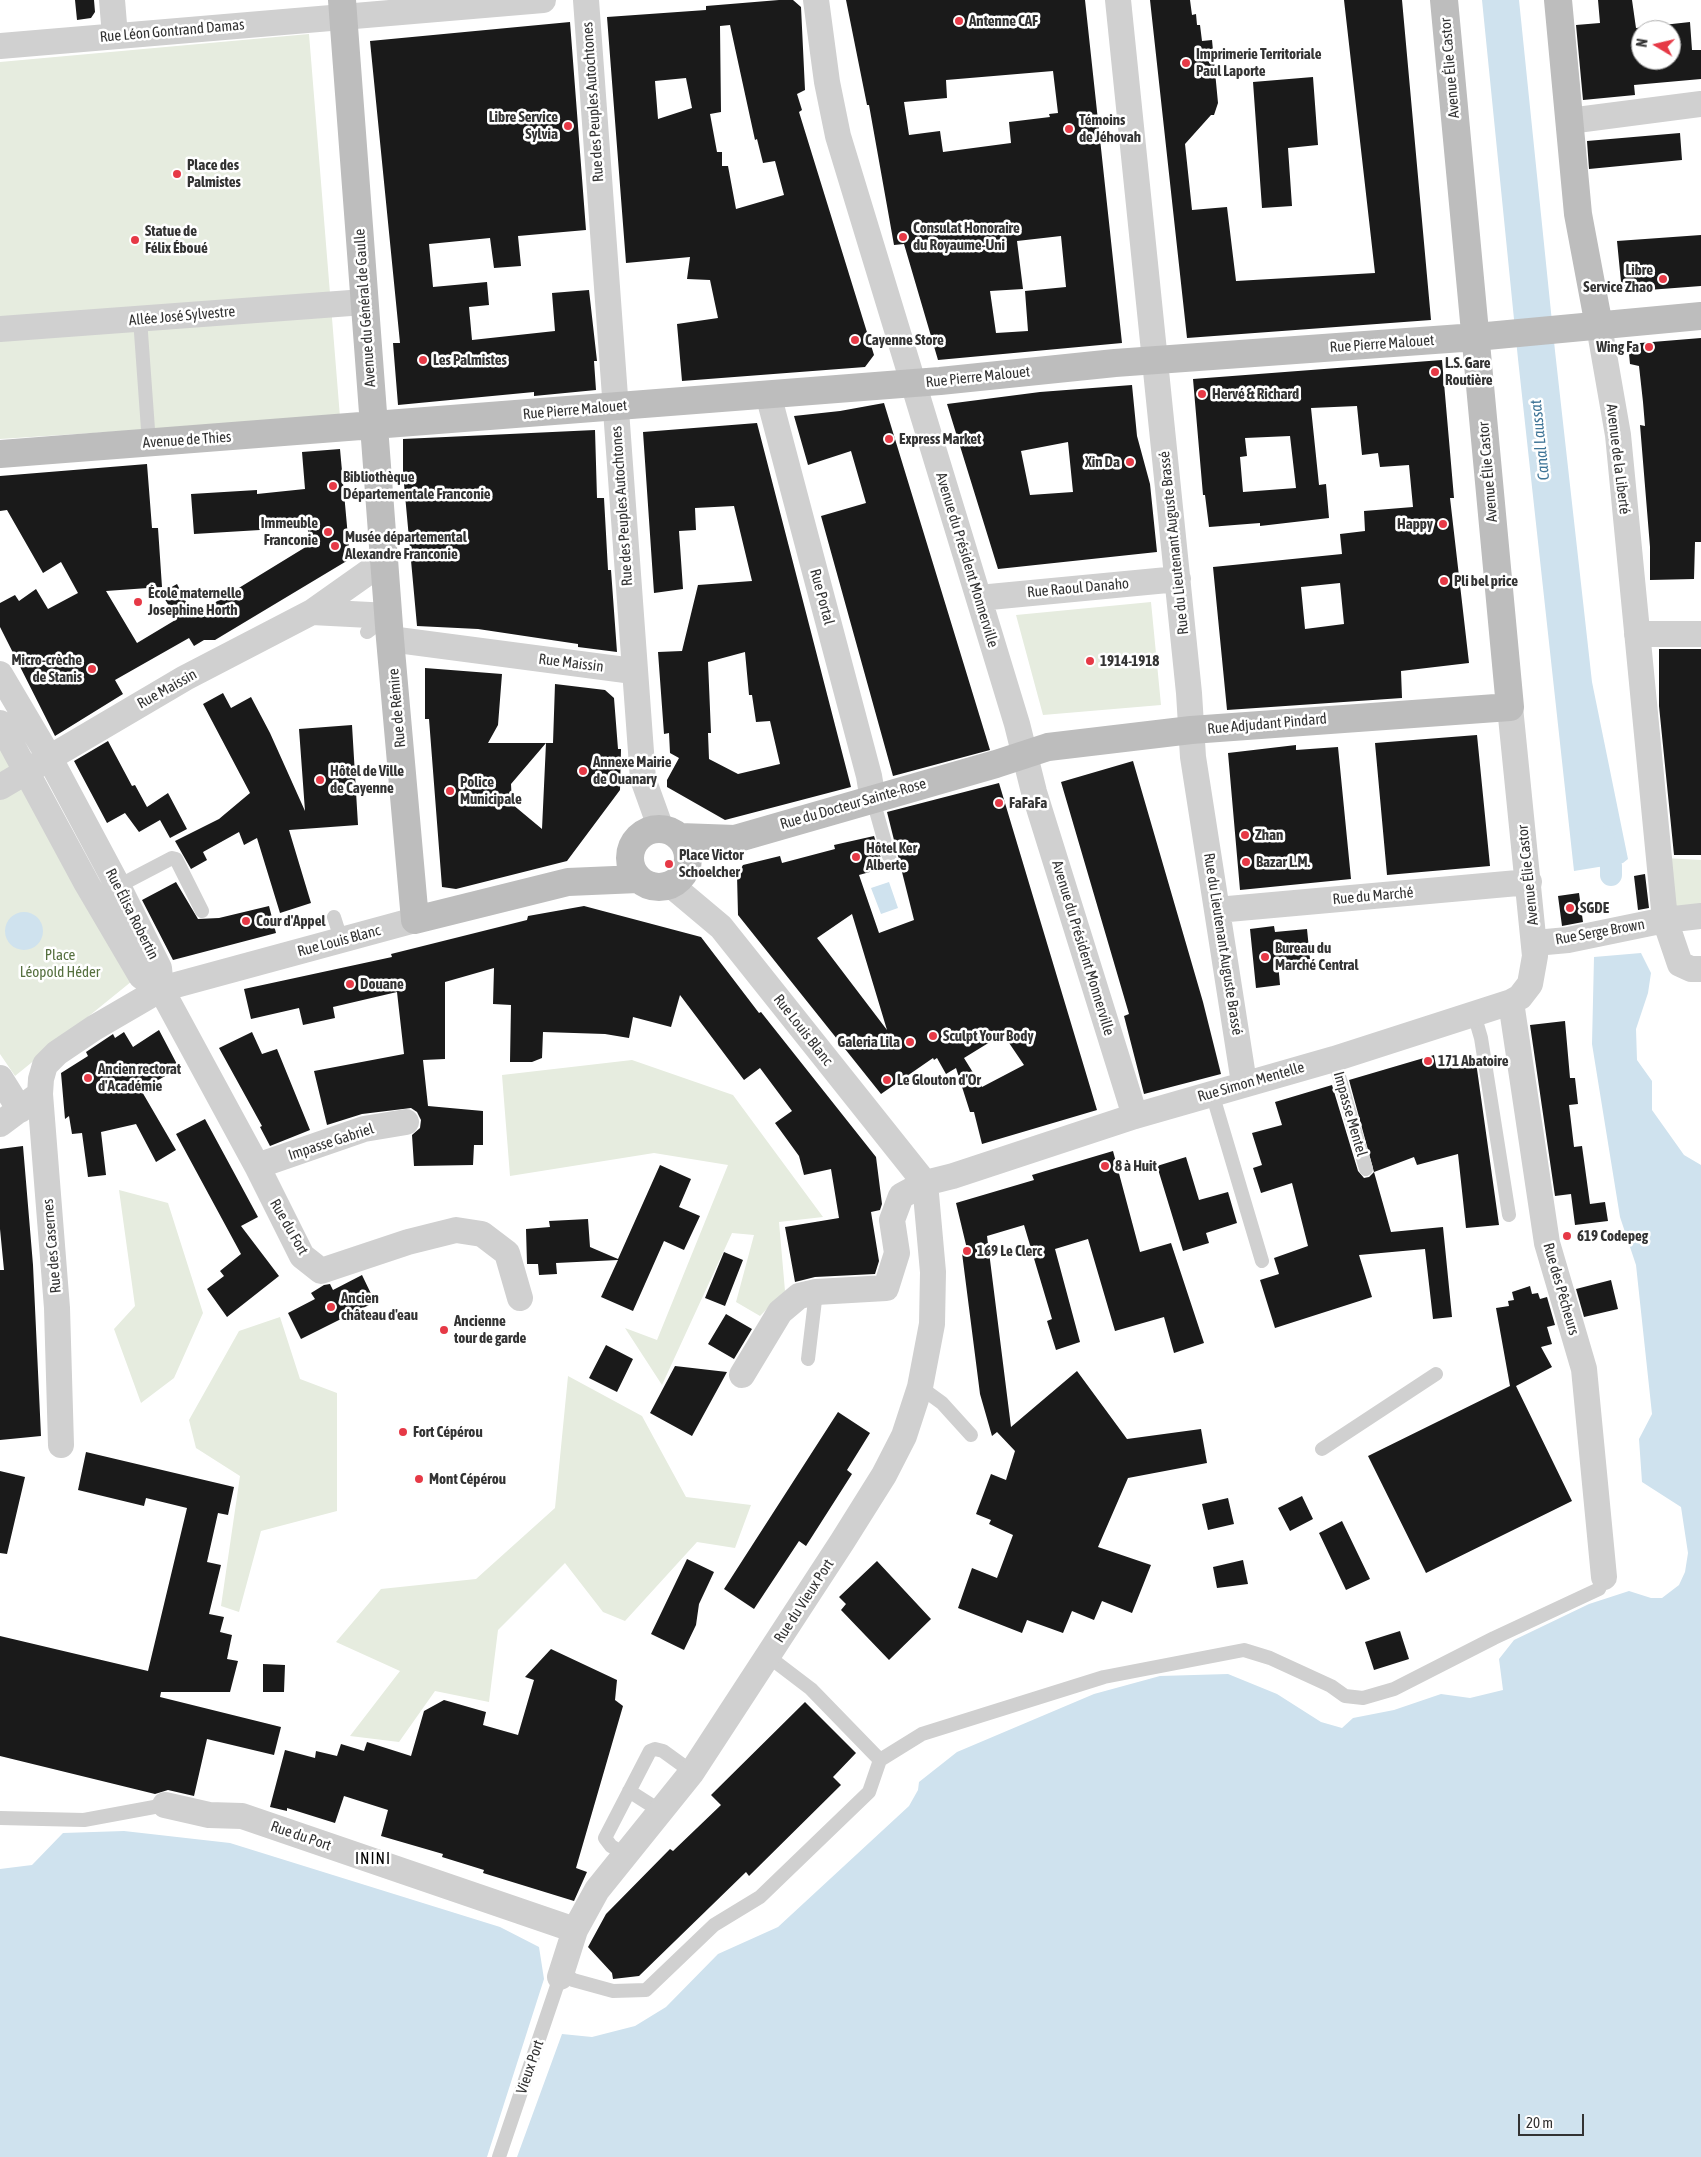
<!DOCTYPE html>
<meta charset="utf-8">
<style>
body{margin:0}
#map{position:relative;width:1701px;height:2157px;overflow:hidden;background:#fff;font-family:"Asap Condensed",sans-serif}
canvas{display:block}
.north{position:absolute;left:1631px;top:20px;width:50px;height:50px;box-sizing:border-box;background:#fff;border:1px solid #adadad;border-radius:50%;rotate:279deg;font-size:14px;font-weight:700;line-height:20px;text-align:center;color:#333}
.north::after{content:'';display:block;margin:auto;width:18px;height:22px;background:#e63946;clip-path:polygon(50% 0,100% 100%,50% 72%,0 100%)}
.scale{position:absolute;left:1518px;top:2114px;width:66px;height:22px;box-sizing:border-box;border:2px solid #333;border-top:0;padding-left:6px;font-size:15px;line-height:18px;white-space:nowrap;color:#333;-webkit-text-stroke:4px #fff;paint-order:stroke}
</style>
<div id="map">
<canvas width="1701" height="2157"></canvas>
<div class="north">N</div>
<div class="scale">20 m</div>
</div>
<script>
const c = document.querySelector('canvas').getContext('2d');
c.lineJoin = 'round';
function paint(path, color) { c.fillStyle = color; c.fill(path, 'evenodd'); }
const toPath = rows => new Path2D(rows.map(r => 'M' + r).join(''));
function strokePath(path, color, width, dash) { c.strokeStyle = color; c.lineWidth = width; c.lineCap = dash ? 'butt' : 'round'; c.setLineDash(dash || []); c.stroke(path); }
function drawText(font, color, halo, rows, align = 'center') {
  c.font = font + ' "Asap Condensed",sans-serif'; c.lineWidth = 5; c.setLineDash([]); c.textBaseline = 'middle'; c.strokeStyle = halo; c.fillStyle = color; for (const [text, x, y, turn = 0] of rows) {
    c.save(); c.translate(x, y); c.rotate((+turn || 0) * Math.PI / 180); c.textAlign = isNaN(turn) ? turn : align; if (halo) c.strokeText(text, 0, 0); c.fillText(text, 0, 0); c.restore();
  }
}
paint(toPath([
 [309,34,340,417,0,439,0,62],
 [1151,602,1161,705,1043,715,1016,615],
 [0,746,137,977,15,1076,0,1054],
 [1664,858,1701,860,1701,909,1668,912],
 [632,1060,733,1095,823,1217,779,1222,785,1291,760,1316,736,1302,754,1235,732,1233,662,1385,625,1328,657,1340,728,1165,654,1153,510,1176,502,1075],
 [119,1190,168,1203,203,1313,174,1378,141,1403,114,1329,135,1306],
 [280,1317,300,1379,337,1393,337,1511,261,1531,239,1612,221,1606,240,1476,196,1448,189,1420,239,1331],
 [568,1376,642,1416,686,1497,751,1505,735,1548,697,1542,625,1621,603,1612,565,1563,498,1630,489,1702,435,1691,399,1742,350,1736,400,1671,336,1642,381,1589,476,1579,555,1508]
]), '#e6ecdf');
paint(toPath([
 [1482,0,1519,0,1555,351,1592,682,1628,859,1623,863,1574,871,1518,359],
 [889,882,898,908,881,914,871,888],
 '5 931a19 19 0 1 1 38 0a19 19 0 1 1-38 0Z',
 [1641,953,1651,973,1648,993,1636,1029,1637,1060,1652,1081,1652,1110,1684,1155,1701,1165,1701,2157,517,2157,562,2034,592,2037,635,2026,666,2007,718,1954,778,1927,909,1806,918,1790,919,1782,957,1752,1094,1694,1160,1676,1228,1674,1277,1694,1321,1722,1342,1728,1353,1718,1394,1710,1441,1694,1470,1698,1503,1690,1499,1659,1514,1640,1589,1604,1629,1591,1651,1598,1662,1598,1679,1585,1685,1572,1688,1553,1681,1507,1642,1482,1639,1439,1652,1414,1636,1265,1620,1217,1592,1044,1594,957],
 [124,1831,230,1843,500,1927,539,1947,544,1979,487,2157,0,2157,0,1869,32,1865,63,1833]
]), '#cfe2ee');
strokePath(toPath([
 [1603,837,1611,866,1611,875]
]), '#cfe2ee', 22);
paint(toPath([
 [75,0,94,0,95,12,91,18,77,20],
 [779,0,793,0,801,7,805,90,797,94,802,110,799,112,874,355,865,367,682,381,677,324,718,318,710,280,687,279,690,257,626,263,607,17,706,10,706,6],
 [730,25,755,140,757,139,763,163,775,161,784,195,736,209,728,166,722,166,722,152,717,152,710,114,721,112,720,26],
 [686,78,692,108,658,119,655,81],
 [846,0,1085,0,1122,343,938,360,904,244,894,245,869,105,867,105],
 [1053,71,1058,113,1049,114,1050,117,1009,122,1011,143,943,152,940,131,909,135,904,102,947,98,946,80],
 [1061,236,1066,287,1025,291,1028,331,996,333,990,291,1023,289,1017,241],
 [1150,0,1190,0,1192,15,1196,14,1197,25,1200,25,1202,41,1212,40,1218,103,1214,115,1211,115,1185,144,1192,210,1227,207,1236,281,1375,273,1344,0,1402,0,1431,320,1187,338],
 [1598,0,1632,0,1636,28,1690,22,1692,50,1701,50,1701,79,1634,85,1635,95,1583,100,1576,25,1600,23],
 [1641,30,1671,30,1671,60,1641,60],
 [570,22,586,230,518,236,521,266,494,268,490,238,429,244,433,287,487,282,489,305,469,307,472,340,555,331,552,293,589,290,597,361,594,361,596,390,534,396,534,392,398,405,393,343,400,343,370,41],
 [1313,77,1318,145,1288,148,1292,206,1262,208,1253,82],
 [1680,133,1682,160,1589,169,1587,141],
 [1701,235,1701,286,1622,292,1617,241],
 [1701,338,1701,542,1695,542,1694,579,1650,580,1650,547,1640,425,1645,426,1643,402,1639,366,1630,364,1628,344],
 [1442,360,1454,498,1450,498,1469,663,1401,671,1402,698,1227,710,1213,567,1342,554,1340,534,1365,531,1364,511,1413,507,1409,465,1380,467,1378,453,1362,455,1357,406,1311,408,1319,485,1326,484,1329,518,1260,526,1260,523,1209,527,1205,495,1203,495,1193,379],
 [1290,436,1296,488,1243,492,1240,457,1247,456,1245,438],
 [1340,583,1344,624,1305,629,1301,587],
 [1132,385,1137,436,1150,484,1157,552,998,569,947,404,1040,392],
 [1068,442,1073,492,1030,495,1021,451],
 [884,403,990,750,893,776,821,516,866,503,851,451,808,465,794,416,840,411],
 [757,423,851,787,725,820,667,787,667,780,679,758,670,753,669,733,664,734,658,652,682,651,698,585,752,581,734,506,695,508,696,530,679,531,683,589,654,593,643,432],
 [745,652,749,695,752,695,756,722,770,721,780,764,738,774,709,759,708,733,711,733,708,662],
 [595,430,597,498,604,498,608,570,611,570,617,652,578,647,578,644,478,629,417,626,403,473,403,439],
 [340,449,350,559,215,640,204,640,194,646,189,638,115,680,123,694,55,736,0,627,0,603,15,595,19,601,36,589,48,609,78,593,61,562,43,573,7,510,0,511,0,476,147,464,152,528,158,528,162,587,106,591,137,643,177,619,161,593,177,584,193,616,309,545,307,518,259,521,260,530,194,534,191,494,257,490,257,494,305,489,302,452],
 [1659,649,1701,649,1701,855,1674,855,1659,706],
 [425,668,502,674,498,725,488,743,546,743,511,784,512,804,542,829,546,743,553,743,555,684,605,690,614,698,618,749,621,749,620,790,567,861,456,889,442,887,429,719,425,719],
 [223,693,231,708,251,697,270,733,305,811,299,729,352,725,358,825,289,830,311,903,280,913,257,838,244,845,239,832,203,852,207,860,191,869,175,841,219,819,250,793,203,704],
 [1477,735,1490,866,1387,875,1375,743],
 [108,741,132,786,135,785,147,807,168,793,187,829,170,838,160,820,139,832,125,813,107,823,74,761],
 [1296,745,1296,750,1338,747,1351,879,1240,890,1228,753],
 [1133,761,1203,1002,1221,1074,1144,1094,1124,1016,1129,1014,1061,782],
 [999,783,1097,1110,982,1144,974,1112,970,1112,956,1068,946,1074,937,1058,934,1060,933,1058,881,1094,738,915,737,875,743,865,780,856,782,863,835,849,834,845,874,836,884,868,859,875,879,933,914,920,887,812],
 [852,914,887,1030,817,938],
 [1003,1034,1024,1065,982,1087,964,1058],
 [1645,874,1649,908,1638,910,1634,876],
 [176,882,198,919,219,918,269,906,276,933,173,960,142,900],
 [1579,893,1583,922,1562,926,1558,896],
 [584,906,701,937,759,1013,761,1012,876,1157,882,1204,880,1210,871,1212,879,1261,875,1274,815,1277,795,1282,785,1227,839,1218,831,1169,804,1175,799,1156,775,1123,792,1111,760,1068,744,1080,680,995,671,1027,633,1017,629,1038,605,1034,543,1032,542,1058,532,1062,510,1062,511,1005,493,1004,494,968,445,982,445,1059,423,1060,428,1106,483,1111,483,1145,474,1145,473,1165,414,1166,412,1135,420,1128,421,1120,417,1112,411,1108,362,1114,327,1125,314,1071,404,1054,397,992,333,1007,335,1018,303,1025,299,1008,251,1019,244,989,392,957,391,954,527,920,528,916],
 [1274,926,1275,932,1307,929,1310,959,1278,963,1280,985,1256,988,1250,929],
 [1565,1021,1570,1078,1575,1078,1578,1104,1569,1105,1574,1147,1582,1146,1590,1204,1605,1202,1608,1221,1575,1225,1571,1194,1555,1196,1530,1025],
 [159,1030,179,1068,141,1090,176,1150,156,1162,136,1124,101,1132,106,1175,88,1177,82,1133,72,1134,69,1116,65,1119,61,1073,88,1056,86,1052,113,1034,115,1038,124,1032,133,1047],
 [252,1032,262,1054,277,1049,310,1130,270,1146,260,1127,262,1126,219,1048],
 [1434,1055,1436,1066,1476,1062,1499,1225,1466,1228,1458,1154,1417,1165,1414,1157,1374,1172,1349,1080],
 [1332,1085,1358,1171,1364,1178,1369,1177,1374,1172,1391,1232,1443,1227,1452,1317,1433,1319,1425,1249,1359,1255,1372,1297,1275,1328,1260,1280,1279,1274,1274,1258,1308,1246,1292,1183,1261,1193,1253,1168,1262,1165,1252,1133,1282,1125,1275,1102],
 [205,1119,258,1217,241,1226,279,1276,227,1317,207,1289,224,1276,220,1271,241,1254,176,1134],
 [23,1146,33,1265,41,1436,0,1440,0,1270,4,1270,0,1229,0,1149],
 [1113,1151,1140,1252,1171,1243,1204,1343,1174,1353,1164,1317,1115,1331,1088,1239,1055,1249,1080,1342,1056,1350,1047,1321,1052,1319,1024,1225,987,1236,1011,1427,1077,1371,1127,1439,1201,1429,1207,1463,1128,1478,1098,1547,1151,1565,1132,1613,1102,1601,1094,1620,1072,1611,1063,1633,1027,1620,1022,1633,958,1608,972,1568,997,1578,1013,1535,989,1524,991,1520,976,1514,991,1474,1006,1480,1015,1451,997,1432,992,1436,980,1394,962,1253,963,1249,967,1249,956,1203,1034,1180,1032,1175],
 [1186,1157,1199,1200,1228,1192,1237,1223,1206,1233,1209,1243,1183,1251,1157,1166],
 [660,1165,691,1179,679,1207,700,1216,684,1250,664,1241,633,1311,601,1297,618,1260,556,1263,557,1274,539,1275,538,1264,527,1264,526,1229,550,1227,549,1221,588,1219,590,1247,618,1259],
 [724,1252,743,1260,725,1306,705,1298],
 [362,1275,375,1302,301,1339,288,1313,315,1299,311,1293,324,1285,330,1284,333,1290],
 [1611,1280,1618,1309,1584,1317,1576,1289],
 [1530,1286,1532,1294,1538,1293,1540,1299,1547,1297,1555,1325,1547,1327,1552,1344,1541,1347,1552,1367,1516,1386,1572,1501,1426,1573,1368,1456,1510,1386,1496,1308,1509,1306,1508,1301,1514,1300,1512,1292],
 [726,1314,752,1329,734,1359,708,1344],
 [606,1345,633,1359,617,1392,589,1378],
 [675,1366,727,1372,692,1436,650,1413],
 [838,1412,870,1433,847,1470,852,1474,806,1546,799,1541,754,1609,724,1589],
 [86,1452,234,1487,228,1515,218,1513,207,1562,221,1565,209,1614,224,1617,220,1632,232,1635,227,1659,238,1661,230,1692,161,1692,160,1697,281,1727,274,1755,207,1739,194,1796,168,1790,155,1794,0,1756,0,1636,148,1671,187,1508,146,1498,144,1506,78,1490],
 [0,1471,25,1477,7,1554,0,1553],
 [1302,1496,1313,1519,1290,1531,1278,1508],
 [1228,1498,1234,1524,1208,1530,1202,1504],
 [1342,1521,1370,1579,1346,1590,1319,1533],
 [687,1559,714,1572,699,1604,696,1625,684,1650,651,1634],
 [1243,1560,1248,1584,1217,1588,1213,1567],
 [877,1561,931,1619,889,1660,841,1610,846,1604,839,1597],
 [1400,1631,1409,1659,1374,1670,1365,1642],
 [551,1649,617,1680,615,1700,623,1706,576,1868,587,1872,574,1901,483,1873,484,1870,442,1857,443,1854,381,1836,388,1810,344,1796,335,1823,287,1808,287,1811,270,1807,285,1750,315,1758,316,1751,337,1756,341,1744,364,1751,367,1742,411,1756,424,1711,444,1700,486,1712,483,1725,518,1735,534,1680,525,1677],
 [263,1664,285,1665,284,1692,263,1692],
 [805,1702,856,1753,833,1777,841,1785,749,1876,746,1872,639,1976,613,1979,612,1973,588,1947,606,1914,670,1849,673,1851,721,1805,711,1795]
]), '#1a1a1a');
strokePath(toPath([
 [140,319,149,443],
 [367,632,386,618],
 [873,800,891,864],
 [119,888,128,881,172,858,176,859,202,911],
 [334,917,341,939],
 [1474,1014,1481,1038,1509,1215],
 [1334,1059,1366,1169],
 [1212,1093,1262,1261],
 [808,1359,816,1292],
 [920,1387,942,1403,971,1435],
 [1322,1449,1436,1374],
 [880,1760,922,1734,1104,1677,1244,1650,1270,1658,1331,1686,1345,1696,1363,1698,1394,1689,1494,1638,1599,1589,1604,1577],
 [629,1791,662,1812],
 [0,1818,84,1820,165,1805],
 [626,1855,611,1846,605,1838,650,1751,655,1749,663,1751,692,1772],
 [562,1971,573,1980,613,1991,646,1990,714,1925,760,1897,869,1792,880,1760,811,1689,769,1657],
 [499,2157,560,1977]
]), '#d0d0d0', 14);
strokePath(toPath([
 [112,0,115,36],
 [586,0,643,779,661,829],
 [816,0,827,82,838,136,1017,724,1034,792,1135,1116],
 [1118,0,1189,693,1193,757,1244,1083],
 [0,46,543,0],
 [1569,121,1701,104],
 [1599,326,1618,435,1665,920,1680,964,1691,969,1701,969],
 [0,329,364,302],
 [768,394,869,776,873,800],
 [979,598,1178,579],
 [312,612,389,616],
 [1637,634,1701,634],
 [390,639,633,671],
 [0,674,49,757,119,888,159,968,161,989,257,1166,302,1256,321,1271,408,1242,456,1230,482,1234,507,1253,520,1298],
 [0,723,87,884,141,976,161,989],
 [0,787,185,678,312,612,370,571,385,564],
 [671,885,721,927,925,1183],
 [1217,910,1529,882],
 [1535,943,1568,940,1665,920,1701,916],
 [1511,1002,1547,1243,1584,1369,1604,1577],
 [0,1078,20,1110],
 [0,1124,40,1094],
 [257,1166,364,1129,406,1122],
 [742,1375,780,1312,799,1296,816,1292,886,1288,897,1253,892,1220,901,1196,925,1183,953,1176,1135,1116,1334,1059,1511,1002,1520,997,1530,984,1535,956,1510,707],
 [61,1445,57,1308,40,1094,41,1079,45,1065,57,1053,94,1028,161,989,415,920],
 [165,1805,209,1815,242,1816,575,1930],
 [560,1977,575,1930,597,1890,692,1772,842,1542,884,1475,904,1436,920,1387,932,1324,933,1272,925,1183]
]), '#d0d0d0', 26);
strokePath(toPath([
 [342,0,390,639,415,920,568,882,638,879],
 [1558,0,1578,214,1599,326],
 [0,454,940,381,1115,363,1476,337,1701,316],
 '630 858a29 29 0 1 1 58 0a29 29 0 1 1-58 0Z',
 [680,837,735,839,996,764,1048,747,1191,730,1510,707,1444,0]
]), '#bdbdbd', 28);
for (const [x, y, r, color] of [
 [959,21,5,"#e63946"],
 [1186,63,5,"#e63946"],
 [568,126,5,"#e63946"],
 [1069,129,5,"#e63946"],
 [177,174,5,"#e63946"],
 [903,237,5,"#e63946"],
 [135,240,5,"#e63946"],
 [1663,279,5,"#e63946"],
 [855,340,5,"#e63946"],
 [1649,347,5,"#e63946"],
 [423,360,5,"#e63946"],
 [1435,372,5,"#e63946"],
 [1202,394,5,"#e63946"],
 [889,439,5,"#e63946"],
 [1130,462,5,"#e63946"],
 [333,486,5,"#e63946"],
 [1443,524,5,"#e63946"],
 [328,532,5,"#e63946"],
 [335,546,5,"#e63946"],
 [1444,581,5,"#e63946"],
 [138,602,5,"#e63946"],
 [1090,661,5,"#e63946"],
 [92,669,5,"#e63946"],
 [583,771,5,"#e63946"],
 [320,780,5,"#e63946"],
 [450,791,5,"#e63946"],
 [999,803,5,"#e63946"],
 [1245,835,5,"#e63946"],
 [856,857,5,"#e63946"],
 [1246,862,5,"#e63946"],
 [669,864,5,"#e63946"],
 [1570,908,5,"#e63946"],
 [246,921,5,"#e63946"],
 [1265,957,5,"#e63946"],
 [350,984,5,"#e63946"],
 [933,1036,5,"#e63946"],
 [910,1042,5,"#e63946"],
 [1428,1061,5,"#e63946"],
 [88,1078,5,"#e63946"],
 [887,1080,5,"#e63946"],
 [1105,1166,5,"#e63946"],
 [1567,1236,5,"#e63946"],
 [967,1251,5,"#e63946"],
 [331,1307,5,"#e63946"],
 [444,1330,5,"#e63946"],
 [403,1432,5,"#e63946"],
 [419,1479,5,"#e63946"]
]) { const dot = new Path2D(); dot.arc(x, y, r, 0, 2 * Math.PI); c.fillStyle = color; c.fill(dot); strokePath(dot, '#fff', 2); }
drawText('bold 15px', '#333', '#fff', [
 ["Antenne CAF",969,21],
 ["Imprimerie Territoriale",1196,54],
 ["Paul Laporte",1196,71],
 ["Libre Service",558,117,"right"],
 ["Sylvia",558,134,"right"],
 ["Témoins",1079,120],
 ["de Jéhovah",1079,137],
 ["Place des",187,165],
 ["Palmistes",187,182],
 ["Consulat Honoraire",913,228],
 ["du Royaume-Uni",913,245],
 ["Statue de",145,231],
 ["Félix Éboué",145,248],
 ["Libre",1653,270,"right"],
 ["Service Zhao",1653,287,"right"],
 ["Cayenne Store",865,340],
 ["Wing Fa",1639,347,"right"],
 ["Les Palmistes",433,360],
 ["L.S. Gare",1445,363],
 ["Routière",1445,380],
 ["Hervé & Richard",1212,394],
 ["Express Market",899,439],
 ["Xin Da",1120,462,"right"],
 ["Bibliothèque",343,477],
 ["Départementale Franconie",343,494],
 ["Immeuble",318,523,"right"],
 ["Franconie",318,540,"right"],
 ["Happy",1433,524,"right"],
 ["Musée départemental",345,537],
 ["Alexandre Franconie",345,554],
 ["Pli bel price",1454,581],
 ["École maternelle",148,593],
 ["Josephine Horth",148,610],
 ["Micro-crèche",82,660,"right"],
 ["de Stanis",82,677,"right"],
 ["1914-1918",1100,661],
 ["Annexe Mairie",593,762],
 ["de Ouanary",593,779],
 ["Hôtel de Ville",330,771],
 ["de Cayenne",330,788],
 ["Police",460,782],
 ["Municipale",460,799],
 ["FaFaFa",1009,803],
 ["Zhan",1255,835],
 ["Hôtel Ker",866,848],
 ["Alberte",866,865],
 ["Place Victor",679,855],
 ["Schoelcher",679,872],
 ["Bazar L.M.",1256,862],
 ["SGDE",1580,908],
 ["Cour d'Appel",256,921],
 ["Bureau du",1275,948],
 ["Marché Central",1275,965],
 ["Douane",360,984],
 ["Sculpt Your Body",943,1036],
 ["Galeria Lila",900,1042,"right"],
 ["171 Abatoire",1438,1061],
 ["Ancien rectorat",98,1069],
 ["d'Académie",98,1086],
 ["Le Glouton d'Or",897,1080],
 ["8 à Huit",1115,1166],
 ["619 Codepeg",1577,1236],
 ["169 Le Clerc",977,1251],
 ["Ancien",341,1298],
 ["château d'eau",341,1315],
 ["Ancienne",454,1321],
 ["tour de garde",454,1338],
 ["Fort Cépérou",413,1432],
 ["Mont Cépérou",429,1479]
], 'left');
drawText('15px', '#333', '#fff', [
 ["Rue Léon Gontrand Damas",172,31,-5],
 ["Avenue Élie Castor",1450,68,-95],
 ["Rue des Peuples Autochtones",593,102,-94],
 ["Avenue du Général de Gaulle",365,308,-94],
 ["Allée José Sylvestre",182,316,-5],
 ["Rue Pierre Malouet",1382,344,-4],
 ["Rue Pierre Malouet",978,377,-6],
 ["Rue Pierre Malouet",575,410,-5],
 ["Avenue de Thies",187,440,-4],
 ["Avenue de la Liberté",1618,459,83],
 ["Avenue Élie Castor",1488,472,-95],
 ["Rue des Peuples Autochtones",622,506,-94],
 ["Rue du Lieutenant Auguste Brassé",1174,543,-96],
 ["Avenue du Président Monnerville",967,560,73],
 ["Rue Raoul Danaho",1078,588,-5],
 ["Rue Portal",822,597,75],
 ["Rue Maissin",571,663,7],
 ["Rue Maissin",167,689,-29],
 ["Rue de Rémire",397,708,-95],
 ["Rue Adjudant Pindard",1267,724,-5],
 ["Rue du Docteur Sainte-Rose",853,804,-16],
 ["Avenue Élie Castor",1528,875,-96],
 ["Rue du Marché",1373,896,-5],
 ["Rue Élisa Robertin",132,914,63],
 ["Rue Serge Brown",1600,932,-10],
 ["Rue Louis Blanc",339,941,-15],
 ["Rue du Lieutenant Auguste Brassé",1223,944,81],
 ["Avenue du Président Monnerville",1083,948,73],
 ["Rue Louis Blanc",803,1030,52],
 ["Rue Simon Mentelle",1251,1082,-16],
 ["Impasse Mentel",1350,1114,74],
 ["Impasse Gabriel",331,1142,-18],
 ["Rue du Fort",289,1227,60],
 ["Rue des Casernes",52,1246,-95],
 ["Rue des Pêcheurs",1561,1289,74],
 ["Rue du Vieux Port",804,1601,-57],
 ["Rue du Port",301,1836,19],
 ["Vieux Port",530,2067,-71]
]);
drawText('15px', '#56703f', '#fff', [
 ["Place",60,955],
 ["Léopold Héder",60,972]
]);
drawText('italic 16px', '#3f7597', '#fff', [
 ["Canal Laussat",1540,440,-96]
]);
c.letterSpacing = '1px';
drawText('16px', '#000', '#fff', [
 ["ININI",373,1859]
]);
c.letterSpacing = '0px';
</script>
